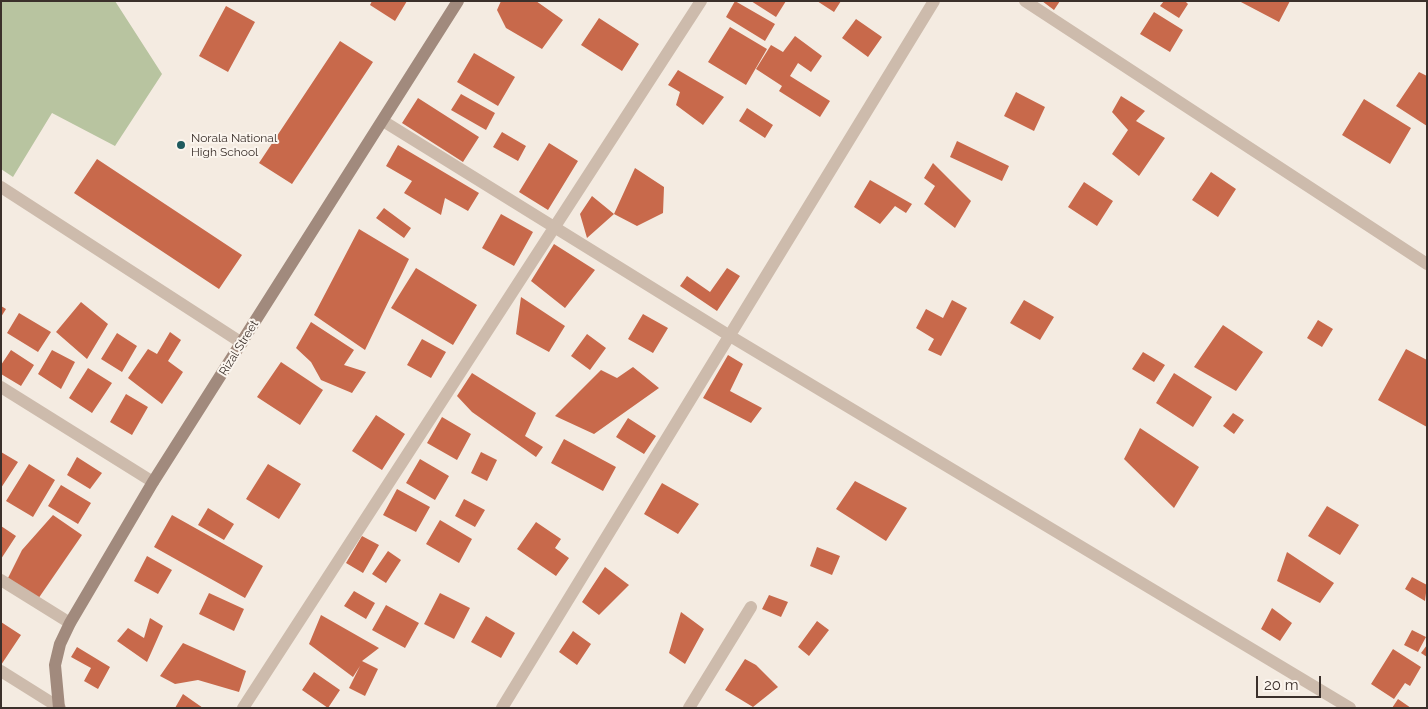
<!DOCTYPE html>
<style>
body{margin:0}
#map{position:relative;width:1428px;height:709px;overflow:hidden;background:#f4ebe1;font-family:Raleway,sans-serif}
canvas{display:block}
.frame{position:absolute;inset:0;border:2px solid #3b302b;pointer-events:none}
.scale{position:absolute;left:1256px;top:676px;width:65px;height:22px;box-sizing:border-box;border:2px solid #3b302b;border-top:0;padding-left:6px;font-size:15px;line-height:18px;white-space:nowrap;color:#3b302b;-webkit-text-stroke:4px #fbf5ee;paint-order:stroke}
</style>
<div id="map">
<canvas width="1428" height="709"></canvas>
<div class="frame"></div>
<div class="scale">20 m</div>
</div>
<script>
const c = document.querySelector('canvas').getContext('2d');
c.lineJoin = 'round';
function paint(path, color) { c.fillStyle = color; c.fill(path, 'evenodd'); }
const toPath = rows => new Path2D(rows.map(r => 'M' + r).join(''));
function strokePath(path, color, width, dash) { c.strokeStyle = color; c.lineWidth = width; c.lineCap = dash ? 'butt' : 'round'; c.setLineDash(dash || []); c.stroke(path); }
function drawText(font, color, halo, rows, align = 'center') {
  c.font = font + ' Raleway,sans-serif'; c.lineWidth = 4; c.setLineDash([]); c.textBaseline = 'middle'; c.strokeStyle = halo; c.fillStyle = color; for (const [text, x, y, turn = 0] of rows) {
    c.save(); c.translate(x, y); c.rotate((+turn || 0) * Math.PI / 180); c.textAlign = isNaN(turn) ? turn : align; if (halo) c.strokeText(text, 0, 0); c.fillText(text, 0, 0); c.restore();
  }
}
paint(toPath([
 [1,1,115,1,162,74,115,146,52,113,13,177,1,169]
]), '#b8c4a0');
paint(toPath([
 [372,1,407,1,395,21,370,5],
 [501,1,536,1,563,20,542,49,506,28,497,10],
 [735,1,775,24,765,41,726,17],
 [751,1,786,1,776,17],
 [817,1,841,1,834,12],
 [1042,1,1060,1,1054,10],
 [1164,1,1185,1,1188,4,1179,18,1160,6],
 [1239,1,1290,1,1279,22],
 [226,6,255,22,228,72,199,56],
 [1154,12,1183,30,1170,52,1140,34],
 [599,18,639,44,622,71,581,45],
 [856,19,882,37,868,57,842,38],
 [730,27,767,49,746,85,708,62],
 [795,36,822,56,811,72,798,63,790,76,830,101,820,117,779,91,782,86,756,69,771,45,783,52],
 [340,41,373,62,292,184,259,163],
 [474,53,515,77,498,106,457,82],
 [678,70,724,97,703,125,676,105,680,92,668,85],
 [1419,72,1427,76,1427,126,1396,106],
 [1016,92,1045,107,1034,131,1004,116],
 [461,94,495,113,486,130,451,110],
 [1121,96,1145,111,1136,121,1165,138,1139,176,1112,154,1128,130,1112,112],
 [418,98,479,137,463,162,402,123],
 [1364,99,1411,128,1390,164,1342,135],
 [747,108,773,125,765,138,739,121],
 [502,132,526,146,518,161,493,147],
 [957,141,1009,166,1002,181,950,157],
 [549,143,578,161,548,210,519,192],
 [398,145,479,193,468,211,445,198,441,215,404,193,412,181,386,166],
 [97,159,242,255,219,289,74,193],
 [933,163,971,201,955,228,924,204,935,186,924,178],
 [635,168,664,187,663,213,637,226,614,214],
 [1211,172,1236,189,1218,217,1192,200],
 [870,180,912,204,906,213,895,206,880,224,854,207],
 [1084,182,1113,201,1097,226,1068,207],
 [592,196,614,214,587,238,580,214],
 [384,208,411,228,404,238,376,218],
 [501,214,533,232,514,266,482,248],
 [359,229,409,259,365,350,314,315],
 [554,244,595,270,565,308,531,281],
 [416,268,477,305,453,345,391,308],
 [727,268,740,276,717,311,680,286,687,276,710,292],
 [521,297,565,326,549,352,516,334],
 [952,300,967,308,941,356,928,350,934,339,916,328,926,309,943,318],
 [1024,300,1054,317,1040,340,1010,323],
 [81,302,108,324,87,359,56,332],
 [1,306,6,309,1,317],
 [19,313,51,332,38,352,7,333],
 [643,314,668,328,653,353,628,339],
 [1318,320,1333,329,1322,347,1307,338],
 [311,322,354,350,344,365,366,372,352,393,321,380,311,362,296,348],
 [1223,325,1263,352,1236,391,1194,367],
 [170,332,181,340,168,361,183,372,162,404,128,378,148,349,157,354],
 [117,333,137,346,122,372,101,359],
 [587,334,606,348,590,370,571,356],
 [422,339,446,352,431,378,407,365],
 [1406,349,1427,360,1427,427,1378,400],
 [11,350,34,365,21,386,1,374,1,365],
 [52,350,75,362,61,389,38,374],
 [1143,352,1165,365,1154,382,1132,369],
 [728,355,743,364,730,391,762,408,751,423,703,398],
 [281,362,323,390,300,425,257,397],
 [633,367,659,388,594,434,555,416,601,370,617,378],
 [88,368,112,383,92,413,69,398],
 [472,373,536,413,525,436,543,447,536,457,472,412,457,396],
 [1174,373,1212,397,1193,427,1156,403],
 [126,394,148,407,132,435,110,422],
 [1233,413,1244,420,1234,434,1223,426],
 [376,415,405,434,382,470,352,451],
 [442,417,471,434,457,460,427,443],
 [628,418,656,436,644,454,616,437],
 [1140,428,1199,467,1174,508,1124,459],
 [564,439,616,467,603,491,551,463],
 [1,452,18,462,1,488],
 [481,452,497,460,487,481,471,473],
 [77,457,102,473,90,489,67,475],
 [420,459,449,476,435,500,406,483],
 [29,464,55,480,33,517,6,501],
 [268,464,301,484,279,519,246,499],
 [855,481,907,508,886,541,836,509],
 [662,483,699,504,678,534,644,514],
 [61,485,91,503,78,524,48,506],
 [397,489,430,507,416,532,383,515],
 [464,499,485,510,475,527,455,516],
 [1327,506,1359,525,1340,555,1308,536],
 [208,508,234,524,224,540,198,525],
 [53,515,82,535,38,599,8,578,22,550],
 [172,515,263,566,245,598,154,547],
 [440,520,472,539,459,563,426,544],
 [536,522,561,539,555,548,569,558,556,576,517,549],
 [1,526,16,536,1,559],
 [362,536,379,545,363,573,346,563],
 [817,547,840,556,832,575,810,566],
 [388,551,401,560,386,583,372,574],
 [1287,552,1334,583,1320,603,1277,581],
 [147,556,172,570,158,594,134,581],
 [605,567,629,585,599,615,582,602],
 [1412,577,1427,585,1425,601,1405,589],
 [354,591,375,603,366,619,344,606],
 [209,593,244,609,234,631,199,614],
 [440,593,470,608,454,639,424,624],
 [769,595,788,602,781,617,762,609],
 [386,605,419,623,405,648,372,630],
 [1272,608,1292,623,1280,641,1261,629],
 [681,612,704,629,685,664,669,653],
 [321,615,379,648,362,661,378,669,365,696,349,688,360,666,353,677,309,644],
 [486,616,515,633,501,658,471,642],
 [150,618,163,626,147,662,117,641,128,628,144,638],
 [817,621,829,630,809,656,798,647],
 [1,622,21,635,1,665],
 [1412,630,1426,637,1418,652,1404,645],
 [573,631,591,644,577,665,559,652],
 [183,643,246,671,239,692,198,680,175,684,160,676],
 [1427,645,1427,657,1421,653],
 [77,647,110,667,98,689,84,681,91,668,71,657],
 [1393,649,1421,667,1410,686,1405,683,1394,699,1371,684],
 [745,659,756,665,778,687,753,707,725,690],
 [314,672,340,690,328,708,302,690],
 [183,694,203,708,175,708],
 [1398,699,1411,708,1392,708]
]), '#c8694b');
strokePath(toPath([
 [1025,1,1427,264],
 [383,121,730,336,1350,708],
 [1,187,242,343],
 [1,387,153,482],
 [1,580,70,623],
 [1,671,60,708],
 [243,708,701,1],
 [502,708,934,1],
 [689,708,751,607]
]), '#cdbbac', 12);
strokePath(toPath([
 [59,708,55,665,60,644,70,623,153,482,458,1]
]), '#a18a7d', 12);
for (const [x, y, r, color] of [
 [181,145,5,"#1f5a5e"]
]) { const dot = new Path2D(); dot.arc(x, y, r, 0, 2 * Math.PI); c.fillStyle = color; c.fill(dot); strokePath(dot, '#fbf5ee', 2); }
drawText('12px', '#3b302b', '#fbf5ee', [
 ["Norala National",191,138],
 ["High School",191,152]
], 'left');
drawText('12px', '#3b302b', '#fbf5ee', [
 ["Rizal Street",239,348,-58]
]);
</script>
